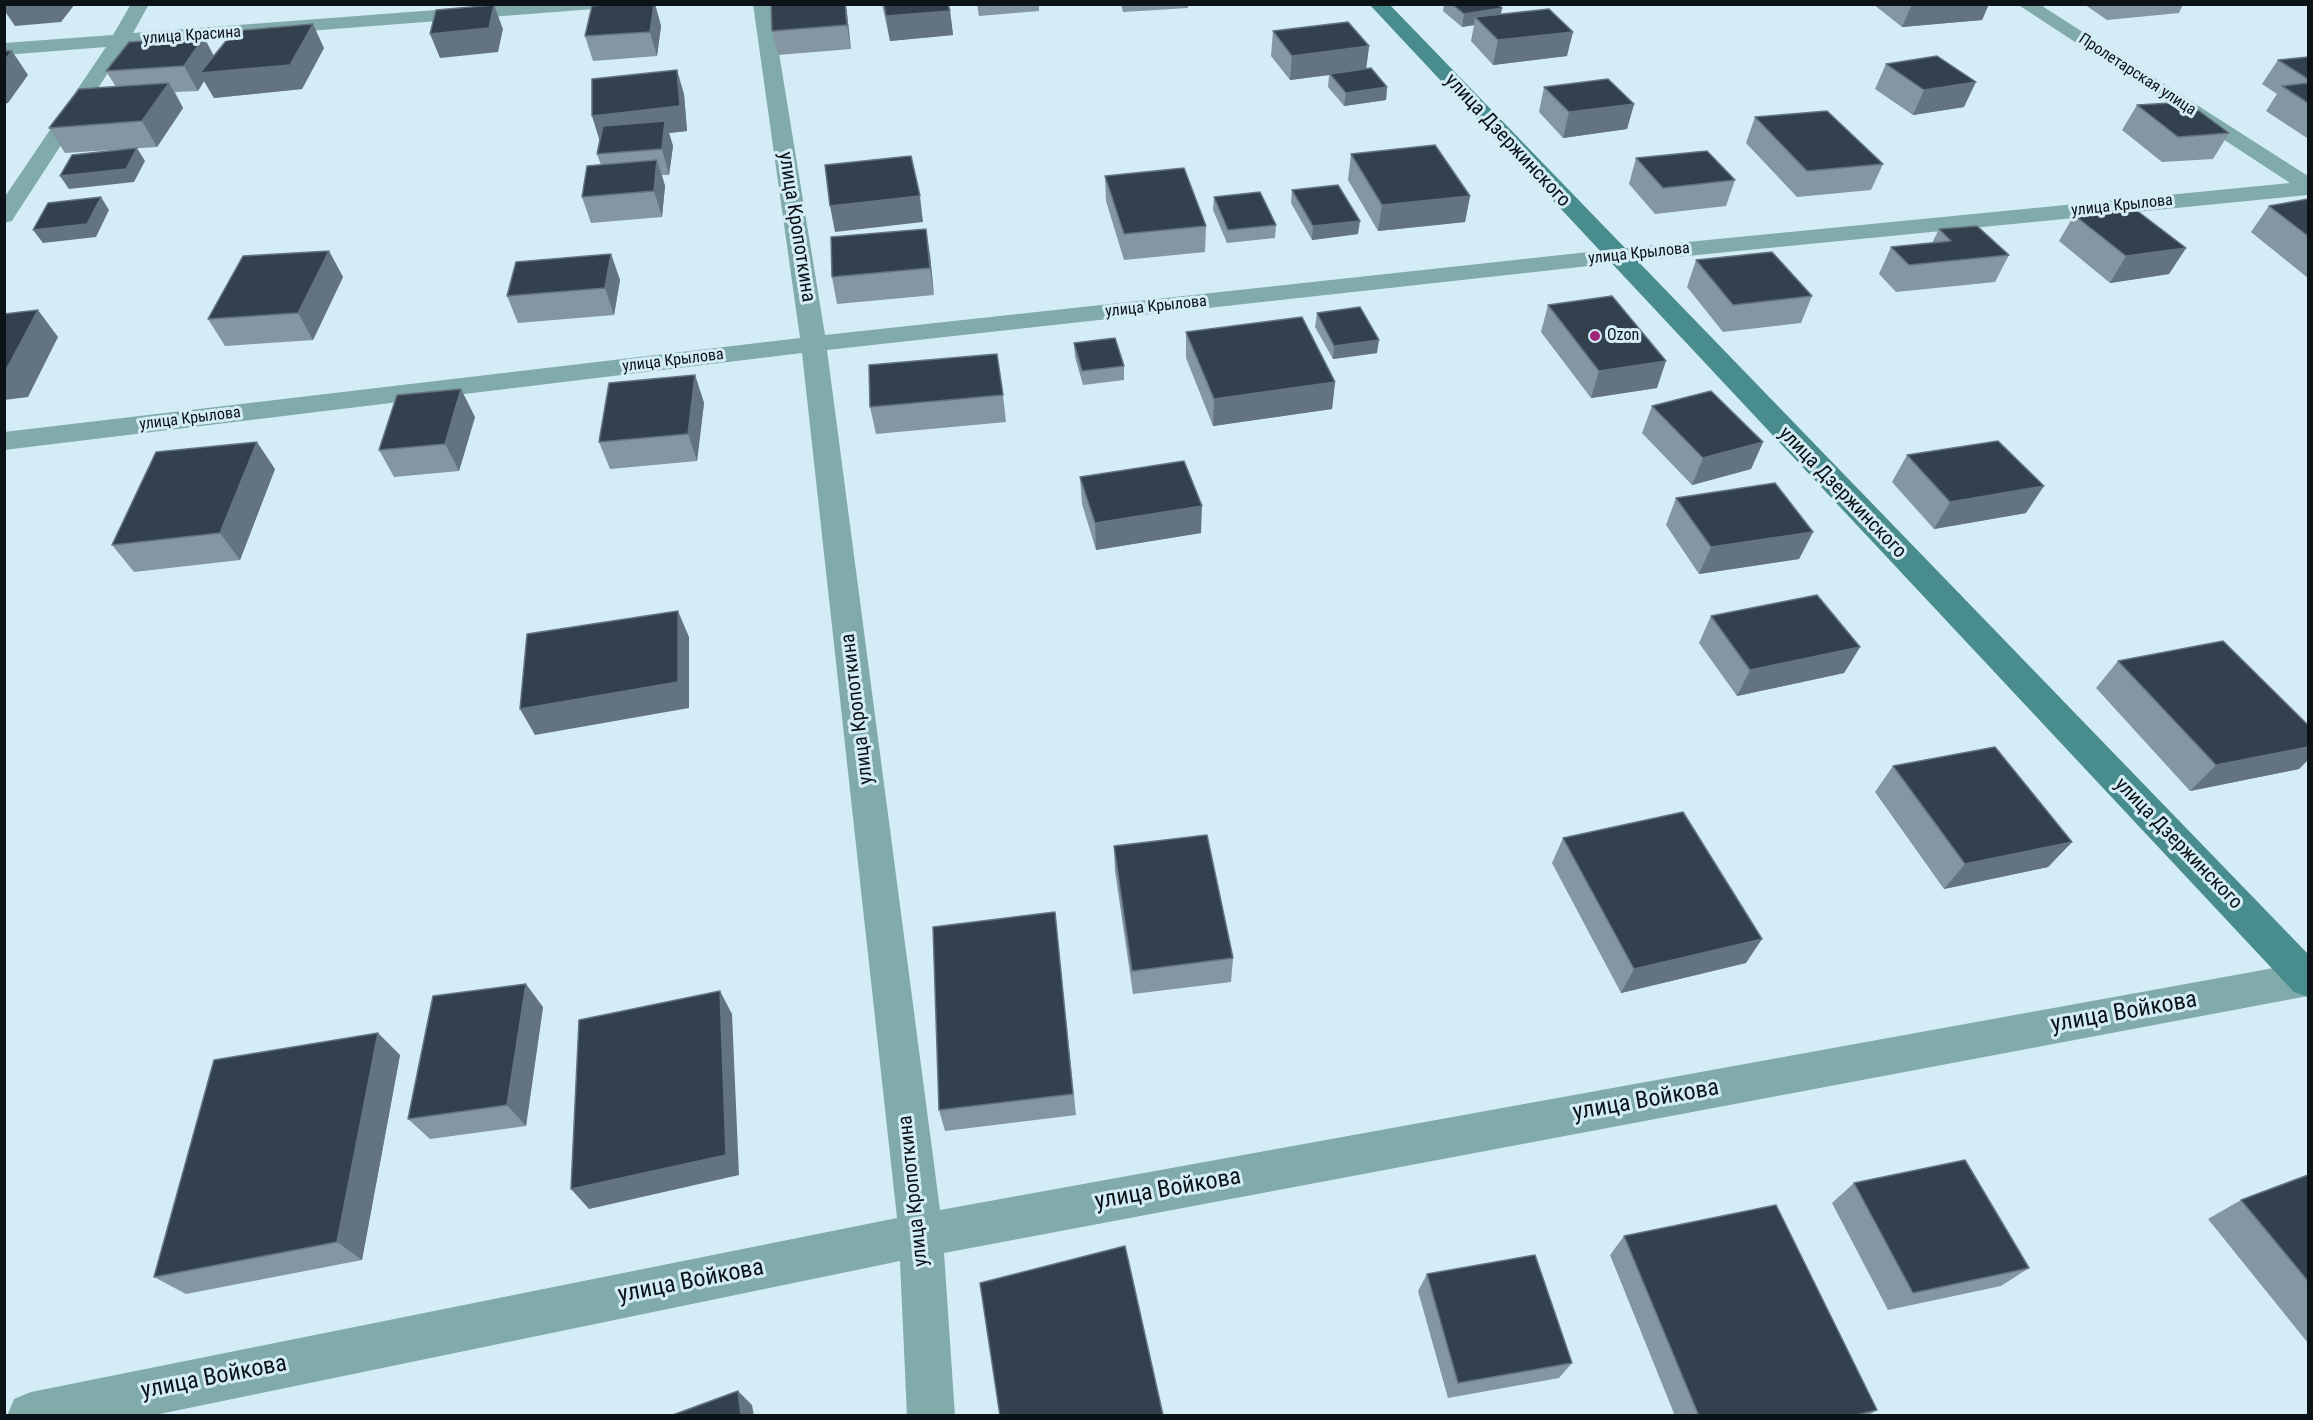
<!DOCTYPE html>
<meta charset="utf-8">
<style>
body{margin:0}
#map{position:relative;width:2313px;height:1420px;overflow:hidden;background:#d3ecf5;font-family:"Roboto Condensed",sans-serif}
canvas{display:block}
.frame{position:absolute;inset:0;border:6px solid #0b1316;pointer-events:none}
</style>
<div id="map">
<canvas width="2313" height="1420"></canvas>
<div class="frame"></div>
</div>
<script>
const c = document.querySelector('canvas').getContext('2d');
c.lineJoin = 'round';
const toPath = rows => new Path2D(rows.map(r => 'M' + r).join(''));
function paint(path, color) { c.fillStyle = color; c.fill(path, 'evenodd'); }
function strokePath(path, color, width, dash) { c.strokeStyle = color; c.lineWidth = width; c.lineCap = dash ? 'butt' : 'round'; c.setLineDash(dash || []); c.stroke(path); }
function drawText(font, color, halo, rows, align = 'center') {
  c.font = font + ' "Roboto Condensed",sans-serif'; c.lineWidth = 6; c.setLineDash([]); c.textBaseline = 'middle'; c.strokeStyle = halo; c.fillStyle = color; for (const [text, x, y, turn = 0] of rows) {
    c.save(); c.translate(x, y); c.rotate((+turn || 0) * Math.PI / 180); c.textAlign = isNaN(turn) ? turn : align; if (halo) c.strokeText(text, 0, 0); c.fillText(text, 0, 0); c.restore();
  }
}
paint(toPath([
 [131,4,149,4,133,33,515,4,603,4,594,9,126,45,15,216,12,221,4,223,4,198,106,47,4,55,4,43,113,35,131,4],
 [753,4,771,4,825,335,1616,249,2290,183,2017,4,2039,4,2308,176,2308,195,1616,263,827,350,940,1210,2307,962,2308,996,944,1253,955,1416,907,1416,900,1261,150,1416,7,1416,14,1399,31,1392,897,1218,802,353,4,450,4,432,800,338,753,4]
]), '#81abab');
paint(toPath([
 [1369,4,1389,4,2308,954,2308,997,2294,992,1369,4]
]), '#498c8e');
paint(toPath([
 [617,4,655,4,661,26,657,56,593,61,585,36],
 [846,4,851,49,778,55,772,31],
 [882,4,948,4,950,11,953,35,890,41],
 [977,4,1039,4,1039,11,979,16],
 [1121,4,1188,4,1188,8,1123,12],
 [1444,4,1498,4,1501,14,1567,56,1493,65,1471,41,1474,25,1462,27,1443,11],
 [1873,4,1989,4,1982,20,1902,27],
 [2084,4,2183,4,2179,13,2107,20],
 [1273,31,1369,46,1366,69,1387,87,1386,100,1344,106,1328,87,1329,75,1290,80,1271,56],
 [324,48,302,89,214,98,204,81,198,91,175,92,183,108,157,147,65,153,49,128,116,87,106,71,214,55],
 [2308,57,2308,138,2307,138,2266,111,2277,94,2262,84,2278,60],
 [1886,64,1964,107,1913,115,1875,89],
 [1544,87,1634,104,1627,129,1563,138,1539,112],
 [684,94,687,131,669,133,673,146,669,175,662,175,665,186,662,217,591,223,582,197,601,165,597,154,600,141],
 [2137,105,2229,133,2213,159,2162,162,2122,130],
 [1755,117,1883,164,1871,190,1797,197,1746,143],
 [1351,154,1470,196,1465,222,1378,231,1348,180],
 [1636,158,1735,180,1726,206,1655,214,1629,184],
 [1105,176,1206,226,1205,252,1124,260,1106,201],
 [1292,190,1358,234,1312,240,1291,203],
 [1214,197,1276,225,1275,238,1227,243,1213,210],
 [2308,199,2308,278,2251,232,2269,206],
 [2074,215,2186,248,2169,274,2110,283,2059,241],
 [1939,229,2009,255,1995,282,1896,292,1879,274,1891,247,1932,243],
 [329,251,343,277,313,340,225,346,208,319],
 [611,254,620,280,614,315,518,323,507,296],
 [930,255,934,295,837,304,832,277],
 [1696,260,1812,296,1801,323,1723,332,1687,287],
 [1548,305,1657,388,1591,398,1541,332],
 [1317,313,1377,353,1333,359,1315,327],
 [1186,332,1335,382,1332,409,1213,426,1186,358],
 [1074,343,1124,366,1124,380,1083,385,1075,357],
 [695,375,704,403,697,461,610,469,599,442],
 [1003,395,1006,422,876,434,870,407],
 [1652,406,1763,442,1751,469,1692,485,1642,433],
 [475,417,459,471,394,477,379,450],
 [1907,455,2026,513,1934,529,1892,482],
 [275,469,240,560,134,572,112,545],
 [1080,477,1201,533,1096,550,1082,504],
 [1676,498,1813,532,1799,559,1699,574,1666,525],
 [1711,616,1860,647,1844,673,1737,696,1699,643],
 [2118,661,2299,769,2190,791,2096,688],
 [1893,766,2072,842,2048,867,1944,889,1875,792],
 [1563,838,1746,963,1621,993,1552,863],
 [1114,846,1233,958,1231,982,1133,994,1115,871],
 [1055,912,1076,1115,945,1131,939,1110],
 [543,1007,526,1126,430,1139,408,1119],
 [400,1055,362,1260,186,1294,154,1277],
 [2308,1175,2308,1343,2208,1219,2241,1200],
 [1854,1183,2029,1268,2001,1286,1888,1310,1832,1203],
 [1624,1236,1877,1410,1867,1416,1675,1416,1610,1255],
 [1427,1274,1572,1363,1559,1378,1448,1398,1418,1291]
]), '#8396a2');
paint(toPath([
 [4,4,75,4,61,22,15,26,4,10],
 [654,4,655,4,661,26,657,56,650,32],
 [845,4,846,5,851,49,847,25],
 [1912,4,1989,4,1982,20,1902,27],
 [494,5,503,29,498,52,440,58,430,34],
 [1502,8,1500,20,1475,17,1474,25,1462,27,1464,14],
 [950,11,953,35,890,41,886,16],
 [313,24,324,48,302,89,214,98,204,81,198,91,184,66,204,37,217,62],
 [1573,32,1567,56,1493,65,1498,40],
 [1369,46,1366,70,1330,74,1329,75,1290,80,1292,56],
 [12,51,28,75,8,103,4,104,4,61],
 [677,70,684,94,687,131,669,133,673,146,669,175,662,149,600,142,592,116],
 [1976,82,1964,107,1913,115,1924,90],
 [169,83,183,108,157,147,142,121],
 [1387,87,1386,100,1344,106,1346,93],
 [1634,104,1627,129,1563,138,1569,112],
 [137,148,145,161,134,182,69,189,60,176],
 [657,160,665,186,662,217,654,191],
 [920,196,923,222,835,232,830,206],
 [1470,196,1465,222,1378,231,1382,205],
 [101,197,109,210,96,237,43,243,33,230],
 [1360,221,1358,234,1312,240,1313,226],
 [926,229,930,255,934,295,930,268],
 [2186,248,2169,274,2110,283,2126,256],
 [329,251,343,277,313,340,298,313],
 [611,254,620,280,614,315,605,288],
 [38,310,58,337,28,397,4,400,4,370],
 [1379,340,1377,353,1333,359,1334,346],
 [1666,361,1657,388,1591,398,1599,371],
 [695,375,704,403,697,461,688,434],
 [1335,382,1332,409,1213,426,1214,399],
 [461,389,475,417,459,471,445,444],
 [257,442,275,469,240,560,220,533],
 [1763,442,1751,469,1692,485,1703,458],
 [2044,486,2026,513,1934,529,1950,502],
 [1202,506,1201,533,1096,550,1095,523],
 [1813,532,1799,559,1699,574,1711,547],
 [678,611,689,637,689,708,535,735,520,709],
 [1860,647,1844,673,1737,696,1750,670],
 [2308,747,2308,760,2299,769,2190,791,2216,765],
 [2072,842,2048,867,1944,889,1965,864],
 [1762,939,1746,963,1621,993,1634,969],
 [526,984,543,1007,526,1126,507,1105],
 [720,991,732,1014,739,1175,589,1209,571,1189],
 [378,1033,400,1055,362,1260,337,1242],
 [738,1391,752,1405,754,1416,741,1416]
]), '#637480');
const building = toPath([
 [617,4,654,4,650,32,585,36,592,6,617,4],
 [771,4,845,4,847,25,772,31,771,4],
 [884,4,948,4,950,11,886,16,884,4],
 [1452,4,1498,4,1502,8,1464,14,1452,4],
 [494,5,489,28,430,34,436,10,494,5],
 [1549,9,1573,32,1498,40,1475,17,1549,9],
 [1348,22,1369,46,1292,56,1273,31,1348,22],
 [313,24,290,65,200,73,234,31,313,24],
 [204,37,184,66,106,71,129,42,204,37],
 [4,51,12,51,4,61,4,51],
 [1937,56,1976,82,1924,90,1886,64,1937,56],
 [2308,57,2308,79,2278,60,2308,57],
 [1371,68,1387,87,1346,93,1330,74,1371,68],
 [677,70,680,106,592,116,592,79,677,70],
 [1608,79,1634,104,1569,112,1544,87,1608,79],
 [169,83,142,121,49,128,79,89,169,83],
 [2308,83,2308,103,2282,86,2308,83],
 [2187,102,2229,133,2178,137,2137,105,2187,102],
 [1827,111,1883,164,1807,171,1755,117,1827,111],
 [665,121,662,149,597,154,603,126,665,121],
 [1435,145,1470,196,1382,205,1351,154,1435,145],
 [137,148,126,169,60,176,72,155,137,148],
 [1707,151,1735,180,1663,188,1636,158,1707,151],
 [911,156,920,196,830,206,825,165,911,156],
 [657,160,654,191,582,197,587,166,657,160],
 [1184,168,1206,226,1124,234,1105,176,1184,168],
 [1338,185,1360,221,1313,226,1292,190,1338,185],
 [1260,192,1276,225,1228,230,1214,197,1260,192],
 [101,197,87,224,33,230,48,203,101,197],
 [2308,199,2308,236,2269,206,2308,199],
 [2132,207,2186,248,2126,256,2074,215,2132,207],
 [1977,226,2009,255,1909,265,1891,247,1951,241,1939,229,1977,226],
 [926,229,930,268,832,277,831,237,926,229],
 [329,251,298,313,208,319,243,256,329,251],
 [1772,252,1812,296,1733,305,1696,260,1772,252],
 [611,254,605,288,507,296,516,262,611,254],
 [1612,296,1666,361,1599,371,1548,305,1612,296],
 [1360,307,1379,340,1334,346,1317,313,1360,307],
 [38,310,6,370,4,370,4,314,38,310],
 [1302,317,1335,382,1214,399,1186,332,1302,317],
 [1115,338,1124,366,1082,371,1074,343,1115,338],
 [997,354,1003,395,870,407,869,365,997,354],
 [695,375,688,434,599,442,609,383,695,375],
 [461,389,445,444,379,450,397,395,461,389],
 [1711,391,1763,442,1703,458,1652,406,1711,391],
 [1998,441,2044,486,1950,502,1907,455,1998,441],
 [257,442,220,533,112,545,156,452,257,442],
 [1184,461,1202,506,1095,523,1080,477,1184,461],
 [1775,483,1813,532,1711,547,1676,498,1775,483],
 [1817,595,1860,647,1750,670,1711,616,1817,595],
 [678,611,678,682,520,709,527,634,678,611],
 [2223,641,2308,725,2308,747,2216,765,2118,661,2223,641],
 [1995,747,2072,842,1965,864,1893,766,1995,747],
 [1683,812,1762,939,1634,969,1563,838,1683,812],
 [1207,835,1233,958,1132,971,1114,846,1207,835],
 [1055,912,1073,1094,939,1110,933,927,1055,912],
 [526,984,507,1105,408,1119,433,996,526,984],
 [720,991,726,1155,571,1189,579,1020,720,991],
 [378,1033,337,1242,154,1277,214,1060,378,1033],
 [1965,1160,2029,1268,1913,1293,1854,1183,1965,1160],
 [2308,1175,2308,1281,2241,1200,2308,1175],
 [1776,1205,1877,1410,1852,1416,1699,1416,1624,1236,1776,1205],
 [1125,1246,1163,1415,1000,1416,980,1283,1125,1246],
 [1535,1255,1572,1363,1458,1383,1427,1274,1535,1255],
 [738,1391,741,1416,670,1416,738,1391]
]);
paint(building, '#33414e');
strokePath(building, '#637480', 1.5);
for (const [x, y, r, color] of [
 [1595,336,6,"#a02479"]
]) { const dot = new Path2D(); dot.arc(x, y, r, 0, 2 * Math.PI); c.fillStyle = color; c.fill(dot); strokePath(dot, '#d3ecf5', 2); }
drawText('16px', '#0b1316', '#d3ecf5', [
 ["улица Красина",192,36,-4],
 ["Пролетарская улица",2137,75,33],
 ["улица Крылова",2122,206,-6],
 ["улица Крылова",1639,254,-6],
 ["улица Крылова",1156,307,-6],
 ["улица Крылова",673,361,-7],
 ["улица Крылова",190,419,-7]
]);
drawText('16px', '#0b1316', '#d3ecf5', [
 ["Ozon",1607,336]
], 'left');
drawText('20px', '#0b1316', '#d3ecf5', [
 ["улица Дзержинского",1507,141,47],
 ["улица Кропоткина",796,227,81],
 ["улица Дзержинского",1842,493,46],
 ["улица Кропоткина",858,709,-97],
 ["улица Дзержинского",2178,844,46],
 ["улица Кропоткина",914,1191,-96]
]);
drawText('24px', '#0b1316', '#d3ecf5', [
 ["улица Войкова",2124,1013,-10],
 ["улица Войкова",1646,1101,-10],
 ["улица Войкова",1168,1190,-10],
 ["улица Войкова",691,1282,-11],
 ["улица Войкова",214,1378,-11]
]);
</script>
